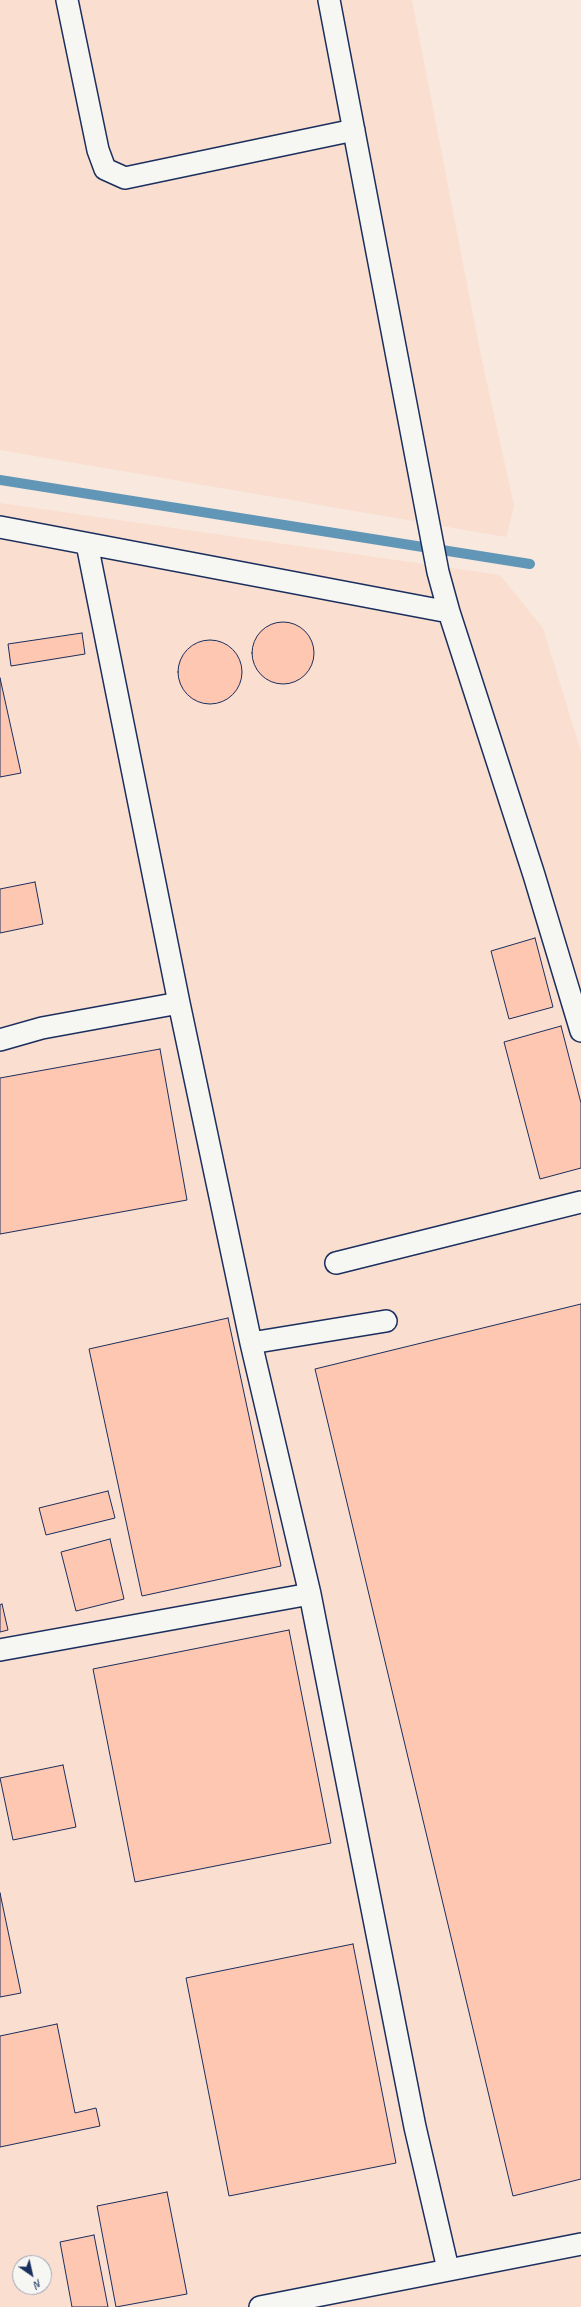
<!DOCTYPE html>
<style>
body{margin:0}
#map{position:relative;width:581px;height:2307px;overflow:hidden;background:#f8e8de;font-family:Caveat,sans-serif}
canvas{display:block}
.north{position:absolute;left:12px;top:2255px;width:40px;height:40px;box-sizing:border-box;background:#f6f6f2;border:1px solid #9ea6b7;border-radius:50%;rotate:146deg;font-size:11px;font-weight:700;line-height:16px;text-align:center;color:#1b2f5e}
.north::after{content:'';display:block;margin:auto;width:14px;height:18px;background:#1b2f5e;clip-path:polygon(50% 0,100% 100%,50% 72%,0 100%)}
</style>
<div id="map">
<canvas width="581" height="2307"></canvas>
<div class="north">N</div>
</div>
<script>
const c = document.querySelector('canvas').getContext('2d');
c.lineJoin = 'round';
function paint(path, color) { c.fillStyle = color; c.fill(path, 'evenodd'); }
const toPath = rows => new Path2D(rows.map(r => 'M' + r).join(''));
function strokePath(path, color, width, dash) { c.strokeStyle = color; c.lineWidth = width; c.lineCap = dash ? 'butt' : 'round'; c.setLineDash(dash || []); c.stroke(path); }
paint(toPath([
 [0,0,412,0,480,351,514,506,506,537,0,450],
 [0,503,500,575,543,628,581,752,581,2307,0,2307],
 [20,2263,44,2263,44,2287,20,2287]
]), '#faded0');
strokePath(toPath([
 [0,480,530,564]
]), '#6296b7', 10);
const building = toPath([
 '252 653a31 31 0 1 1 62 0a31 31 0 1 1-62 0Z',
 [82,633,85,654,11,666,8,644,82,633],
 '178 672a32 32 0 1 1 64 0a32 32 0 1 1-64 0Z',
 [0,678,21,773,0,777,0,678],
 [35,882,43,924,0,933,0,889,35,882],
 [535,938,553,1007,509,1019,491,951,535,938],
 [561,1026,581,1103,581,1168,540,1179,504,1042,561,1026],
 [160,1049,187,1200,0,1234,0,1078,160,1049],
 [581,1304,581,2179,513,2196,315,1369,581,1304],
 [228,1318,281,1566,142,1596,89,1349,228,1318],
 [108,1491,115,1518,46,1535,39,1508,108,1491],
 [110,1539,124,1599,76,1611,61,1552,110,1539],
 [2,1604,8,1630,0,1632,0,1605,2,1604],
 [289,1630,331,1843,135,1882,93,1669,289,1630],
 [63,1765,76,1827,13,1840,0,1778,63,1765],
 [0,1893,21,1993,0,1997,0,1893],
 [353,1944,396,2163,229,2196,186,1978,353,1944],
 [57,2024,75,2113,96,2108,100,2126,0,2147,0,2036,57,2024],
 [167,2192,187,2294,116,2307,97,2206,167,2192],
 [94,2235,108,2307,72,2307,60,2242,94,2235]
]);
paint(building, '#fec7b1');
strokePath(building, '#1b2f5e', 1);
const lane = toPath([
 [67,0,98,150,105,169,125,178,354,130],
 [329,0,438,572,449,612,534,875,581,1031],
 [0,527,449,612],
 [87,544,179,1003,251,1343,310,1594,415,2127,448,2269],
 [0,1040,42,1028,179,1003],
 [336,1263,581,1202],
 [251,1343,386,1321],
 [0,1650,310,1594],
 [260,2307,581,2244]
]);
strokePath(lane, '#1b2f5e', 24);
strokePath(lane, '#f6f6f2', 21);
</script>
